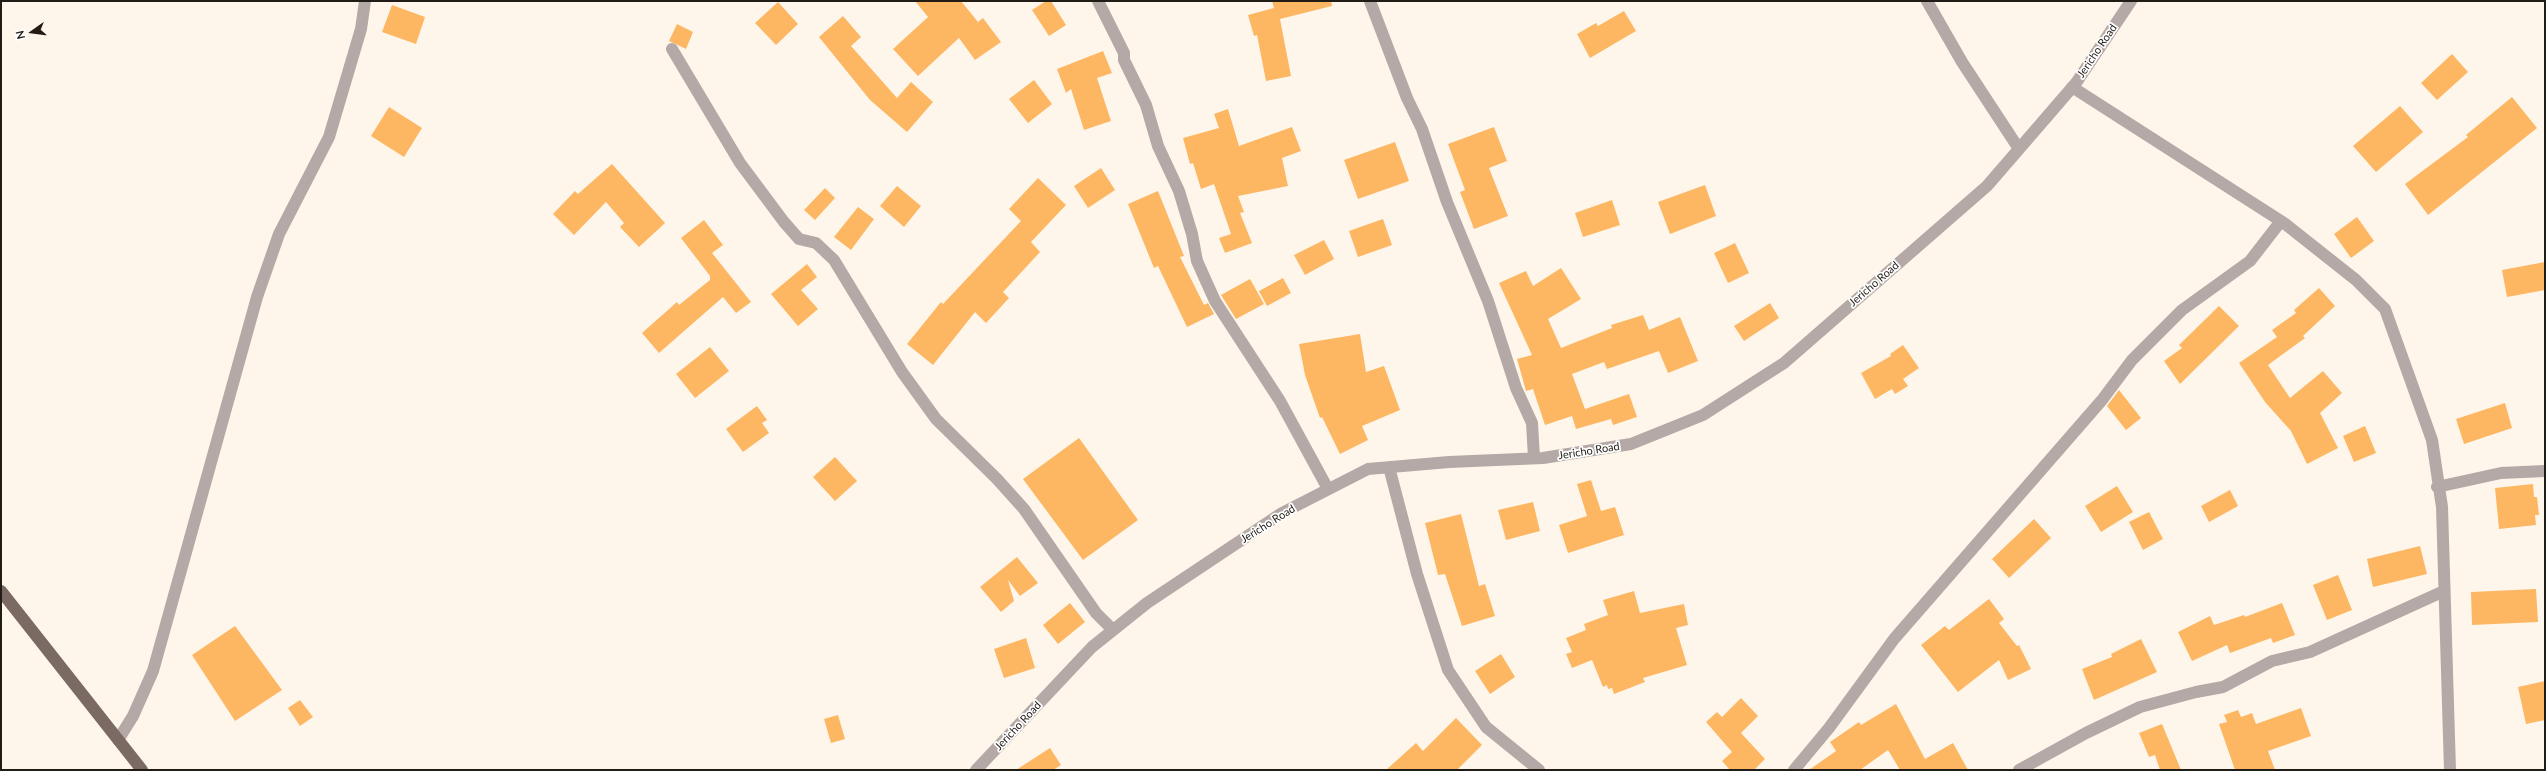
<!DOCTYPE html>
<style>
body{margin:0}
#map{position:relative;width:2546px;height:771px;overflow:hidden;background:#fff6eb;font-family:Lato,sans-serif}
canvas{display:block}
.frame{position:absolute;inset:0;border:2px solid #211c15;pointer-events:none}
.north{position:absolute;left:12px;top:12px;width:40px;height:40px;-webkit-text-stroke:3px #fff;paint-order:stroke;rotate:256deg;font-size:11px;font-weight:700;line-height:16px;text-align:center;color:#211c15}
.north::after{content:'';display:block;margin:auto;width:14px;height:18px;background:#211c15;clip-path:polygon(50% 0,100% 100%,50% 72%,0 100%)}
</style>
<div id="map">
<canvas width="2546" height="771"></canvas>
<div class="frame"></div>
<div class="north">N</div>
</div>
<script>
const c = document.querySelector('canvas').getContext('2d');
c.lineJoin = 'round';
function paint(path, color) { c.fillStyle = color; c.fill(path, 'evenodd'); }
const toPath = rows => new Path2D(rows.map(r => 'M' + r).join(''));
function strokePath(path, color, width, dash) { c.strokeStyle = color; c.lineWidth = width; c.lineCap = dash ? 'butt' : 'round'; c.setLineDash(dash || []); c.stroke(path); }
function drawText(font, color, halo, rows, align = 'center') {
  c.font = font + ' Lato,sans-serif'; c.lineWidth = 3.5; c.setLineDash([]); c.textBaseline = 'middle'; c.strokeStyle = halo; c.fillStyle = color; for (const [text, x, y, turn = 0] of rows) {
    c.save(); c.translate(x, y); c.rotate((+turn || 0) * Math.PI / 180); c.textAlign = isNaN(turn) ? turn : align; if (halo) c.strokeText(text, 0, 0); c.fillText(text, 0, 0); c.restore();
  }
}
paint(toPath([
 [915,1,961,1,978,22,983,18,1001,42,975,60,959,38,918,76,893,49,928,17],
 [1046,1,1051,1,1066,25,1049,36,1032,10],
 [1272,1,1331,1,1332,6,1280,19,1291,76,1266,81,1257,35,1254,36,1248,15,1274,8],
 [778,2,798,24,776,45,755,23],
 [392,5,425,17,416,44,382,32],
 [1624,11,1636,31,1590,58,1577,34,1596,23,1598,26],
 [843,16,861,37,851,46,897,98,911,82,933,102,907,132,870,100,819,37],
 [677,24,693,32,686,49,669,41],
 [1103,51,1112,73,1097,78,1111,121,1084,130,1071,89,1066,93,1057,69],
 [2452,54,2468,72,2437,100,2421,83],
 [1034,80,1052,104,1028,123,1009,99],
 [2512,97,2537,128,2428,215,2405,184,2468,137,2466,135],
 [2400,106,2423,132,2376,172,2353,146],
 [389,107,422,128,404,157,371,136],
 [1228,109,1239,146,1292,127,1301,151,1282,158,1288,186,1238,196,1244,212,1240,213,1252,243,1225,253,1219,238,1231,234,1214,184,1201,189,1193,163,1190,164,1183,138,1219,128,1214,114],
 [1494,127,1507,161,1489,168,1508,216,1474,229,1460,192,1465,190,1448,144],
 [1395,142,1409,181,1358,199,1344,160],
 [612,164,665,223,639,247,620,227,624,223,606,202,574,235,553,214,575,191,578,194],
 [1101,168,1115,190,1088,208,1074,186],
 [1038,178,1066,205,1031,242,1040,252,1003,292,1009,298,986,323,975,312,933,365,907,344,941,302,943,304,1021,221,1009,209],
 [1705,185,1716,216,1670,234,1658,202],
 [897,186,921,206,904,227,880,206],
 [825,188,835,198,815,220,804,210],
 [1158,191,1184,256,1180,257,1204,305,1208,303,1214,314,1187,327,1158,266,1154,268,1128,204],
 [1612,200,1620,225,1583,237,1575,213],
 [858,207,874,219,851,250,834,237],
 [2357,217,2374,241,2351,258,2334,234],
 [1383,219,1392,245,1358,257,1349,231],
 [704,220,723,245,712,253,751,302,736,313,723,297,659,353,642,333,677,302,679,305,710,280,710,276,681,238],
 [1324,240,1334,259,1305,275,1294,255],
 [1735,243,1749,273,1728,283,1714,253],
 [2545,262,2545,290,2507,297,2502,270],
 [807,264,817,277,801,290,818,309,798,326,771,294],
 [1561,268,1581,299,1548,319,1561,348,1612,328,1611,325,1643,315,1649,330,1680,317,1698,361,1668,373,1659,351,1607,369,1604,362,1572,374,1585,409,1629,394,1637,417,1613,425,1611,419,1576,429,1572,416,1545,425,1533,389,1526,391,1517,359,1532,355,1499,283,1526,271,1533,286],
 [1283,278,1291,293,1267,306,1259,291],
 [1250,279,1264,304,1236,319,1221,295],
 [2319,288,2335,306,2303,336,2305,338,2268,365,2290,398,2323,371,2342,393,2320,413,2338,448,2307,464,2291,431,2265,402,2239,363,2277,337,2272,330,2296,313,2294,310],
 [1770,303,1779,318,1744,341,1734,326],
 [2219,306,2239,326,2180,384,2164,361,2182,348,2179,345],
 [1360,334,1366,372,1384,366,1400,410,1362,426,1368,440,1340,454,1322,417,1320,418,1305,375,1299,344],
 [1903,345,1919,368,1903,379,1908,386,1895,394,1892,389,1875,399,1861,373,1891,356,1890,354],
 [710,347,729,371,695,398,676,374],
 [2119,390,2141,418,2126,430,2107,406],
 [2505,403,2512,428,2464,444,2456,419],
 [757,406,767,420,762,423,769,433,743,452,726,429],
 [2365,426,2376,453,2354,462,2343,436],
 [1079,438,1138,520,1083,560,1023,479],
 [835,457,857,481,835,501,813,477],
 [1591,480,1601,511,1615,507,1624,535,1568,553,1559,525,1587,516,1577,484],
 [2533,484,2534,497,2537,497,2539,515,2535,515,2536,525,2499,529,2495,488],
 [2117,486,2133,512,2101,532,2085,506],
 [2230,490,2238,506,2209,522,2201,506],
 [1533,502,1540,531,1506,540,1498,510],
 [2149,512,2163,539,2143,550,2129,522],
 [1461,514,1479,586,1485,584,1495,616,1462,626,1445,574,1438,575,1425,523],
 [2034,519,2051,538,2009,578,1992,559],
 [2420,546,2427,574,2373,587,2367,559],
 [1017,557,1038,583,1020,596,1008,580,1014,601,1001,612,980,587],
 [2338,575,2352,610,2327,620,2313,585],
 [2536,589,2538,622,2472,625,2471,592],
 [1634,591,1640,613,1684,604,1688,625,1676,628,1687,665,1643,678,1645,682,1614,694,1612,688,1608,689,1607,685,1603,687,1592,660,1572,668,1566,654,1572,652,1566,638,1586,630,1584,624,1608,615,1603,600],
 [1989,599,2004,619,1999,623,2017,646,2019,645,2031,669,2008,680,1999,660,1958,692,1921,645,1945,626,1949,630],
 [1070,603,1085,622,1058,644,1043,625],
 [2282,603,2295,635,2273,643,2271,638,2230,653,2227,645,2192,661,2178,632,2210,616,2214,625,2244,615,2245,617],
 [235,626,282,690,235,721,192,655],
 [1026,638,1035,668,1004,678,994,649],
 [2141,639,2157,672,2094,700,2082,669,2112,657,2111,654],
 [1501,654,1515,677,1490,694,1475,671],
 [2545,681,2545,720,2526,724,2518,687],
 [1741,698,1758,716,1741,733,1765,759,1754,770,1730,770,1722,761,1732,752,1706,722,1717,712,1722,717],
 [300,700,313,717,300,726,288,708],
 [1896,704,1925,759,1953,743,1968,770,1900,770,1888,750,1860,770,1809,770,1836,751,1830,742,1859,722,1861,725],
 [2301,708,2311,736,2268,751,2275,770,2235,770,2219,724,2227,722,2224,715,2238,710,2241,717,2252,713,2256,724],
 [838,715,845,739,831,743,824,719],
 [1456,718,1482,745,1457,770,1386,770,1416,743,1423,751],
 [2162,724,2181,770,2160,770,2155,755,2149,757,2139,733],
 [1050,748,1061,765,1053,770,1016,770]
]), '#fdb763');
strokePath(toPath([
 [1098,1,1124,53,1124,60,1146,105,1158,146,1179,191,1192,234,1197,261,1215,301,1280,401,1328,489],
 [1370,1,1407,98,1422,129,1447,202,1488,301,1516,388,1532,423,1534,458],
 [1927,1,1962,62,2019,149],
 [672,49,740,163,784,222,799,239,816,243,834,260,902,372,936,419,997,479,1024,509,1096,613,1113,630],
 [2072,87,2284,223,2356,280,2385,309,2432,440,2442,507,2450,770],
 [1389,467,1417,574,1448,670,1486,727,1539,770],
 [2437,487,2501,473,2545,471],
 [118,740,133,716,153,671,257,297,279,234,329,137,361,29,365,1],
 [976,770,1092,647,1147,603,1282,513,1368,469,1449,462,1543,458,1631,444,1703,415,1784,363,1987,186,2076,83,2131,1],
 [1794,770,1829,728,1894,639,2102,400,2132,360,2182,310,2250,261,2281,221],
 [2019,770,2086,733,2140,707,2196,692,2223,687,2272,661,2310,652,2444,591]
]), '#b4a9a6', 12);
strokePath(toPath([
 [1,591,142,770]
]), '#7b6964', 12);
drawText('11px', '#211c15', '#fff', [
 ["Jericho Road",2097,51,-56],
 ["Jericho Road",1874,284,-41],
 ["Jericho Road",1589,451,-9],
 ["Jericho Road",1268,524,-32],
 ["Jericho Road",1018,726,-47]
]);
</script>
